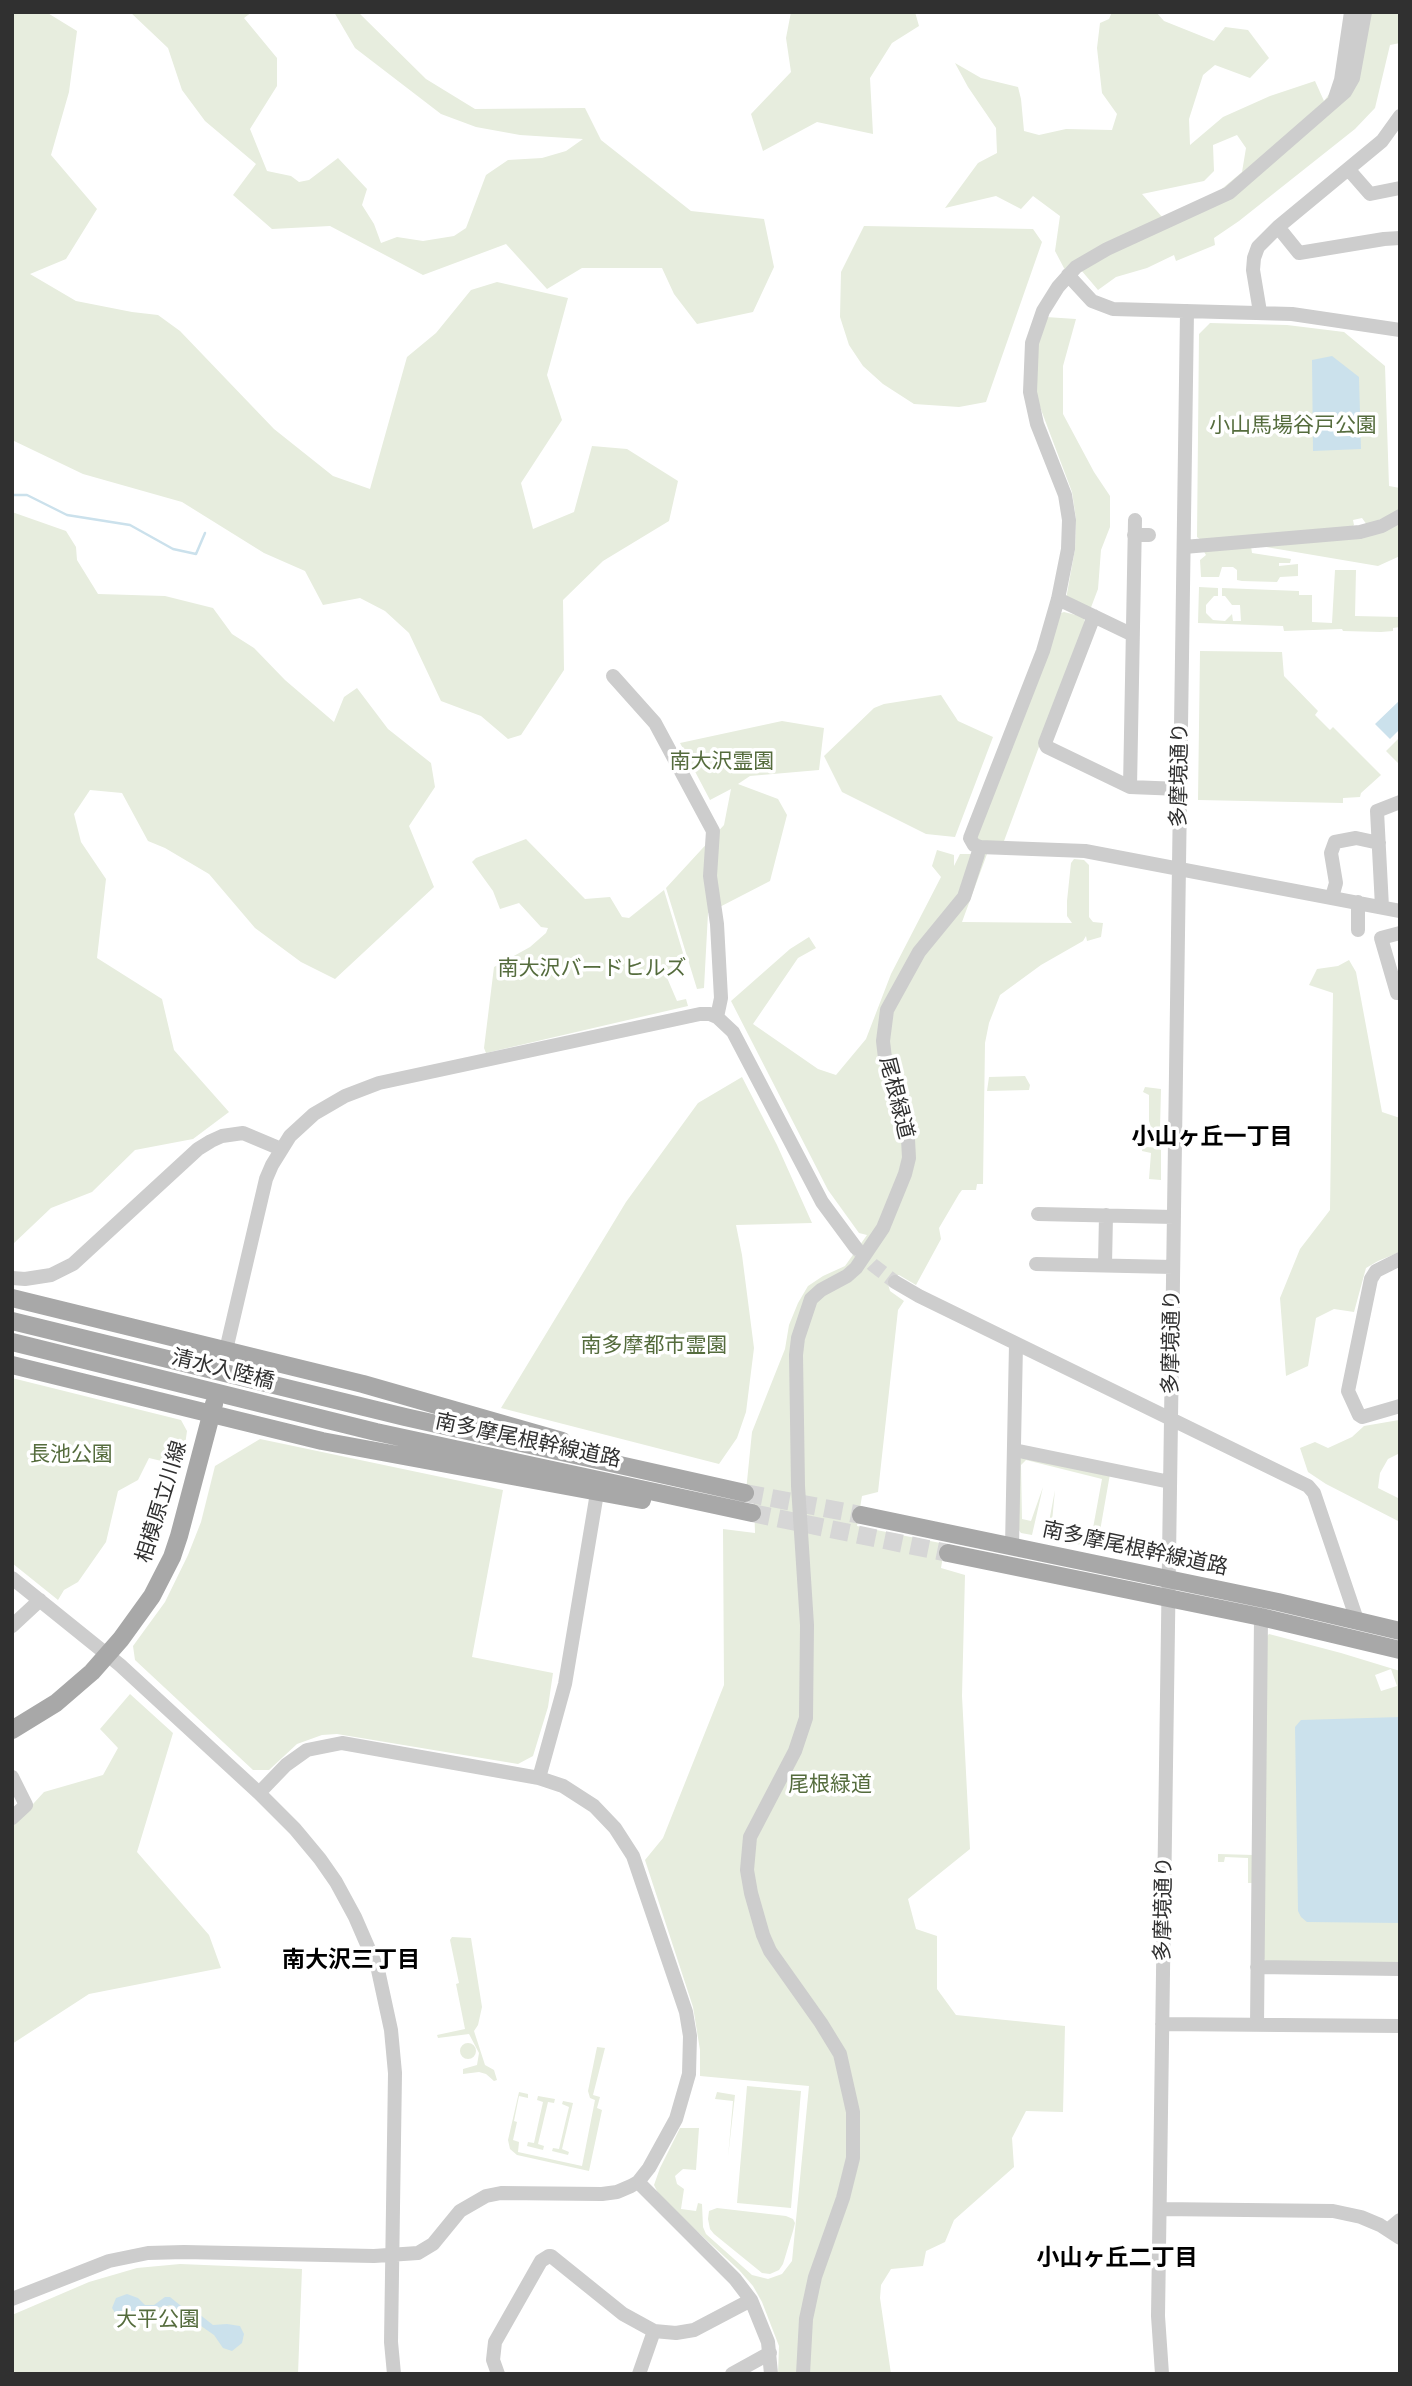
<!DOCTYPE html>
<meta charset="utf-8">
<style>
body{margin:0}
#map{position:relative;width:1412px;height:2386px;overflow:hidden;background:#fff;font-family:Karla,sans-serif}
canvas{display:block}
.frame{position:absolute;inset:0;border:14px solid #303030;pointer-events:none}
</style>
<div id="map">
<canvas width="1412" height="2386"></canvas>
<div class="frame"></div>
</div>
<script>
const c = document.querySelector('canvas').getContext('2d');
c.lineJoin = 'round';
function paint(path, color) { c.fillStyle = color; c.fill(path, 'evenodd'); }
const toPath = rows => new Path2D(rows.map(r => 'M' + r).join(''));
function strokePath(path, color, width, dash) { c.strokeStyle = color; c.lineWidth = width; c.lineCap = dash ? 'butt' : 'round'; c.setLineDash(dash || []); c.stroke(path); }
function drawText(font, color, halo, rows, align = 'center') {
  c.font = font + ' Karla,"Noto Sans JP",sans-serif'; c.lineWidth = 7; c.setLineDash([]); c.textBaseline = 'middle'; c.strokeStyle = halo; c.fillStyle = color; for (const [text, x, y, turn = 0] of rows) {
    c.save(); c.translate(x, y); c.rotate((+turn || 0) * Math.PI / 180); c.textAlign = isNaN(turn) ? turn : align; if (halo) c.strokeText(text, 0, 0); c.fillText(text, 0, 0); c.restore();
  }
}
paint(toPath([
 [12,12,46,12,77,31,69,92,51,155,97,209,66,259,30,274,76,301,132,312,158,315,180,331,274,429,333,476,370,489,407,357,436,333,471,290,497,282,568,298,547,375,562,420,521,483,533,529,574,512,592,446,627,449,678,481,669,521,603,561,563,600,564,670,521,735,508,739,481,716,441,701,409,633,385,611,360,598,323,605,305,571,264,553,182,502,83,474,12,440],
 [130,12,252,12,244,18,277,58,277,86,250,129,267,171,291,176,299,182,309,180,338,158,367,189,362,205,374,224,381,243,397,237,423,241,454,236,466,228,486,175,508,160,542,158,566,151,583,139,520,135,476,127,441,114,355,48,334,12,358,12,426,79,475,109,585,108,601,140,691,211,764,219,774,267,753,312,697,324,674,294,662,268,582,268,547,289,506,244,423,275,330,226,272,229,233,195,256,164,205,121,182,90,168,48],
 [791,12,915,12,919,26,892,43,870,78,873,134,817,122,763,151,751,114,791,72,786,38],
 [1112,12,1156,12,1164,21,1214,41,1225,27,1248,30,1269,58,1250,78,1215,65,1203,75,1189,119,1190,145,1223,117,1270,96,1315,81,1324,101,1333,89,1348,12,1400,12,1400,43,1390,45,1375,108,1355,129,1239,221,1214,238,1215,245,1176,261,1174,255,1147,268,1116,277,1098,290,1081,270,1211,198,1242,172,1246,148,1237,135,1213,145,1214,171,1204,181,1142,194,1163,218,1065,270,1055,251,1060,216,1033,196,1021,209,996,196,945,208,978,163,997,153,996,128,968,87,955,63,981,78,1018,87,1021,99,1024,131,1039,135,1066,129,1112,130,1117,114,1102,93,1097,48,1100,23,1109,19],
 [864,226,1033,229,1042,242,986,402,959,407,914,404,883,384,863,366,849,345,840,317,841,272],
 [1046,317,1076,319,1063,366,1063,414,1094,472,1110,496,1110,527,1101,550,1098,589,1090,610,1066,599,1075,549,1076,519,1072,492,1037,399,1036,380,1038,346],
 [1210,323,1287,325,1344,332,1385,366,1389,486,1400,488,1400,511,1367,525,1362,518,1353,520,1354,525,1350,529,1201,540,1197,537,1199,334],
 [12,512,66,531,76,547,77,560,98,594,165,596,213,608,232,634,254,648,285,680,334,722,344,697,357,688,388,729,431,763,435,787,409,826,434,887,335,979,301,962,255,928,209,874,165,848,148,841,122,793,90,790,74,814,81,842,106,879,97,958,162,999,174,1050,229,1112,193,1139,135,1150,92,1192,51,1208,12,1245],
 [1400,523,1400,556,1378,566,1266,547,1266,545],
 [1251,546,1252,553,1291,559,1290,563,1279,563,1279,566,1298,564,1298,576,1280,577,1277,582,1242,581,1237,580,1237,570,1233,567,1222,567,1219,577,1201,577,1200,560,1206,555,1203,550],
 [1335,570,1356,570,1355,616,1400,617,1400,627,1393,628,1393,631,1381,632,1343,631,1342,629,1284,631,1283,626,1198,623,1199,587,1218,588,1218,596,1214,596,1206,605,1206,613,1213,620,1225,621,1232,614,1233,621,1241,621,1240,605,1232,605,1225,596,1222,596,1222,588,1299,591,1299,595,1312,595,1312,622,1332,623],
 [1064,612,1084,617,1085,623,1004,841,979,843,974,836,1061,613],
 [1200,651,1282,652,1284,676,1318,711,1315,715,1330,730,1333,727,1381,775,1361,793,1360,797,1343,798,1343,803,1198,800],
 [941,695,958,721,993,737,955,837,926,834,842,792,824,756,874,708,884,704],
 [782,721,824,728,819,770,750,776,738,784,778,799,787,815,770,881,708,913,704,988,697,989,666,888,724,825,731,789,710,800,680,743],
 [1400,737,1400,765,1386,751],
 [526,839,585,899,610,897,622,917,629,918,664,890,686,963,665,973,677,1001,686,999,688,1006,486,1053,484,1048,494,967,530,947,546,933,548,928,541,927,519,903,500,909,493,891,472,862,476,858],
 [937,850,954,855,954,866,960,854,987,854,962,922,1072,923,1067,916,1067,901,1071,863,1074,859,1084,860,1089,865,1089,917,1093,922,1103,923,1101,937,1087,941,1086,936,1083,941,1041,965,1000,995,989,1023,985,1043,983,1184,977,1184,976,1190,962,1190,959,1194,939,1228,941,1239,916,1285,899,1275,894,1275,888,1284,890,1291,904,1301,898,1310,878,1492,862,1496,857,1526,945,1544,941,1568,965,1575,962,1696,970,1849,908,1899,916,1929,937,1936,937,1989,956,2015,1065,2026,1063,2112,1026,2111,1012,2138,1014,2167,954,2220,945,2242,926,2251,923,2266,891,2269,881,2285,880,2298,891,2374,778,2374,779,2346,762,2302,753,2286,739,2270,660,2197,654,2185,660,2168,680,2128,699,2128,696,2170,683,2169,675,2176,677,2184,684,2189,681,2209,696,2211,698,2203,702,2204,703,2227,706,2234,752,2275,768,2279,782,2274,792,2261,809,2086,700,2076,700,2050,693,2007,645,1860,663,1838,724,1685,723,1529,755,1533,754,1502,745,1501,752,1432,785,1349,789,1325,798,1303,808,1286,823,1276,845,1266,867,1235,859,1233,828,1190,731,1001,790,949,809,937,816,948,798,958,753,1024,818,1069,836,1075,866,1039,891,974,941,877,932,866],
 [1349,960,1356,972,1382,1112,1400,1118,1400,1252,1378,1261,1366,1268,1354,1312,1334,1309,1316,1318,1308,1366,1286,1376,1280,1298,1300,1249,1330,1210,1333,993,1309,985,1317,969,1338,966],
 [1025,1076,1030,1085,1029,1090,987,1091,989,1077],
 [742,1077,777,1145,812,1223,736,1225,742,1255,754,1348,746,1412,737,1438,719,1464,501,1408,626,1202,698,1103],
 [1145,1087,1161,1089,1160,1129,1157,1130,1151,1127,1149,1121,1149,1095,1143,1092],
 [1147,1147,1158,1148,1161,1150,1161,1180,1149,1179,1151,1153,1142,1151,1142,1148],
 [12,1378,181,1420,187,1431,182,1466,149,1458,138,1480,118,1491,106,1542,78,1582,64,1590,58,1600,12,1563],
 [1399,1420,1400,1453,1388,1459,1380,1473,1378,1488,1400,1499,1400,1522,1326,1484,1308,1472,1300,1448,1315,1442,1328,1448,1352,1437,1364,1426],
 [260,1439,503,1490,472,1657,553,1673,548,1707,533,1756,518,1764,337,1734,322,1735,297,1744,269,1770,253,1770,135,1660,133,1646,165,1602,188,1555,201,1522,215,1466],
 [1024,1456,1110,1474,1097,1548,1046,1538,1055,1490,1051,1532,1091,1539,1102,1479,1026,1460,1021,1465,1022,1519,1031,1521,1043,1487,1032,1535,1021,1533,1018,1529,1019,1460],
 [1269,1634,1341,1653,1400,1671,1400,1965,1267,1962,1262,1957,1266,1637],
 [1391,1669,1397,1686,1381,1691,1375,1675],
 [130,1694,173,1733,137,1852,209,1935,221,1968,89,1994,12,2044,12,1827,44,1792,103,1775,118,1748,100,1729],
 [1218,1854,1254,1855,1252,1883,1248,1883,1248,1858,1225,1857,1224,1862,1218,1862],
 [452,1937,471,1938,482,2007,478,2025,474,2031,485,2065,494,2070,497,2080,494,2081,486,2074,479,2072,463,2074,463,2069,477,2065,479,2053,469,2034,438,2038,437,2035,465,2029,456,1984,459,1983,450,1940],
 '460 2051a8 8 0 1 1 16 0a8 8 0 1 1-16 0Z',
 [597,2047,605,2048,593,2095,600,2097,597,2108,602,2110,589,2171,517,2155,510,2149,508,2140,519,2092,528,2094,528,2098,519,2096,514,2121,517,2122,513,2140,519,2142,518,2152,582,2166,595,2100,590,2098,588,2091],
 [747,2086,801,2091,791,2208,737,2203],
 [717,2092,735,2095,728,2157,733,2101,715,2099],
 [538,2096,555,2099,554,2103,548,2102,538,2144,544,2146,543,2150,527,2146,528,2142,534,2143,543,2102,537,2100],
 [563,2101,573,2103,562,2149,569,2152,568,2155,552,2151,553,2148,559,2149,569,2107,562,2104],
 [717,2208,786,2216,793,2219,795,2223,793,2231,783,2264,779,2270,770,2274,762,2273,714,2234,710,2229,708,2219,709,2211],
 [180,2264,302,2269,298,2374,12,2374,12,2315,89,2282,137,2268]
]), '#e7edde');
paint(toPath([
 [1332,356,1359,377,1361,449,1313,451,1312,360],
 [1400,700,1400,729,1390,739,1375,724],
 [1400,1717,1400,1923,1307,1922,1301,1917,1298,1911,1295,1727,1301,1720],
 [127,2294,138,2298,145,2305,154,2305,165,2297,170,2297,186,2310,199,2314,213,2325,227,2324,240,2326,244,2334,242,2343,232,2351,223,2348,214,2335,171,2305,148,2310,126,2318,117,2316,112,2308,116,2298]
]), '#cbe1ec');
strokePath(toPath([
 [12,495,27,495,67,515,130,525,173,549,196,554,205,533]
]), '#cbe1ec', 2.5);
strokePath(toPath([
 [857,1249,873,1265,895,1282]
]), '#d6d6d6', 14, [14, 7]);
strokePath(toPath([
 [745,1493,861,1515],
 [752,1513,948,1553]
]), '#d6d6d6', 18, [18, 9]);
strokePath(toPath([
 [1365,12,1353,78,1345,92,1229,193,1107,249,1076,267,1058,287,1043,311,1032,343,1030,392,1037,424,1065,495,1069,520,1068,549,1058,599,1043,651,970,838,974,845,980,847,1085,851,1400,911],
 [1335,98,1341,80,1351,12],
 [1349,170,1370,194,1400,188],
 [1278,227,1299,253,1384,239,1400,238],
 [1068,275,1092,301,1113,309,1292,314,1400,330],
 [1260,312,1253,270,1254,258,1258,247,1278,227,1382,141,1400,116],
 [1134,535,1149,535],
 [1184,547,1360,532,1382,526,1400,516],
 [1058,599,1133,635],
 [1094,616,1045,743,1047,747,1130,787,1180,789],
 [613,676,655,723,713,831,710,876,717,924,721,998,717,1017],
 [1130,787,1135,520],
 [1332,897,1336,883,1331,853,1335,842,1356,838,1379,843],
 [1382,907,1377,811,1400,802],
 [1358,930,1358,902],
 [1400,933,1381,938,1397,993,1400,993],
 [1038,1214,1174,1217],
 [1400,1259,1376,1271,1371,1279,1348,1391,1359,1415,1362,1417,1400,1406],
 [1036,1264,1173,1267],
 [1105,1265,1106,1215],
 [12,1278,25,1279,51,1275,73,1264,198,1149,211,1141,222,1136,243,1133,281,1149],
 [895,1282,919,1296,1308,1486,1314,1493,1357,1620],
 [226,1350,266,1179,272,1165,290,1136,314,1114,345,1096,379,1083,700,1014,710,1014,717,1017,733,1032,822,1202,856,1248],
 [1014,1450,1170,1482],
 [1012,1546,1016,1344],
 [12,1578,120,1665,259,1793,295,1829,320,1859,336,1882,355,1917,378,1970,391,2030,395,2073,391,2342,394,2374],
 [12,1626,40,1600],
 [12,1777,26,1805,12,1818],
 [539,1778,565,1684,597,1493],
 [1257,1967,1400,1969],
 [1162,2024,1400,2026],
 [1257,2025,1261,1617],
 [638,2182,735,2279,751,2300,768,2342,771,2374],
 [1160,2209,1333,2211,1361,2217,1380,2225,1400,2238],
 [1388,2230,1400,2220],
 [12,2299,109,2261,148,2253,184,2252,374,2256,418,2253,433,2244,460,2211,486,2196,501,2193,602,2194,617,2192,631,2186,638,2182,649,2168,676,2119,689,2074,690,2036,686,2012,633,1856,615,1828,594,1806,563,1786,539,1778,342,1743,307,1750,286,1765,259,1793],
 [498,2374,493,2360,495,2342,541,2261,549,2256,551,2256,623,2314,654,2331,676,2333,694,2330,751,2300],
 [639,2374,654,2331],
 [732,2374,770,2353],
 [803,2374,806,2319,815,2277,843,2198,853,2158,853,2112,840,2054,821,2023,770,1951,763,1935,751,1893,747,1870,750,1837,795,1751,806,1718,807,1625,798,1486,796,1355,798,1338,811,1299,821,1290,847,1276,856,1268,883,1228,905,1174,909,1158,908,1139,885,1058,883,1041,887,1010,919,952,964,897,978,854],
 [1162,2374,1158,2316,1160,2180,1187,311]
]), '#cdcdcd', 14);
strokePath(toPath([
 [12,1298,363,1384,562,1441],
 [12,1321,405,1417,745,1493],
 [12,1342,376,1432,752,1513],
 [12,1365,322,1441,642,1500],
 [861,1515,1278,1602,1400,1631],
 [948,1553,1261,1617,1400,1650],
 [12,1730,56,1703,92,1672,121,1639,152,1596,172,1557,179,1536,214,1404]
]), '#a8a8a8', 18);
drawText('21px', '#556c3d', '#fff', [
 ["小山馬場谷戸公園",1293,426],
 ["南大沢霊園",722,762],
 ["南大沢バードヒルズ",592,969],
 ["南多摩都市霊園",654,1346],
 ["長池公園",71,1455],
 ["尾根緑道",830,1785],
 ["大平公園",158,2320]
]);
drawText('21px', '#303030', '#fff', [
 ["多摩境通り",1180,775,-89],
 ["尾根緑道",896,1098,76],
 ["多摩境通り",1172,1342,-89],
 ["清水入陸橋",223,1370,14],
 ["南多摩尾根幹線道路",528,1441,12],
 ["相模原立川線",162,1502,-73],
 ["南多摩尾根幹線道路",1135,1549,12],
 ["多摩境通り",1164,1909,-89]
]);
drawText('bold 23px', '#000', '#fff', [
 ["小山ヶ丘一丁目",1212,1137],
 ["南大沢三丁目",351,1960],
 ["小山ヶ丘二丁目",1117,2258]
]);
</script>
